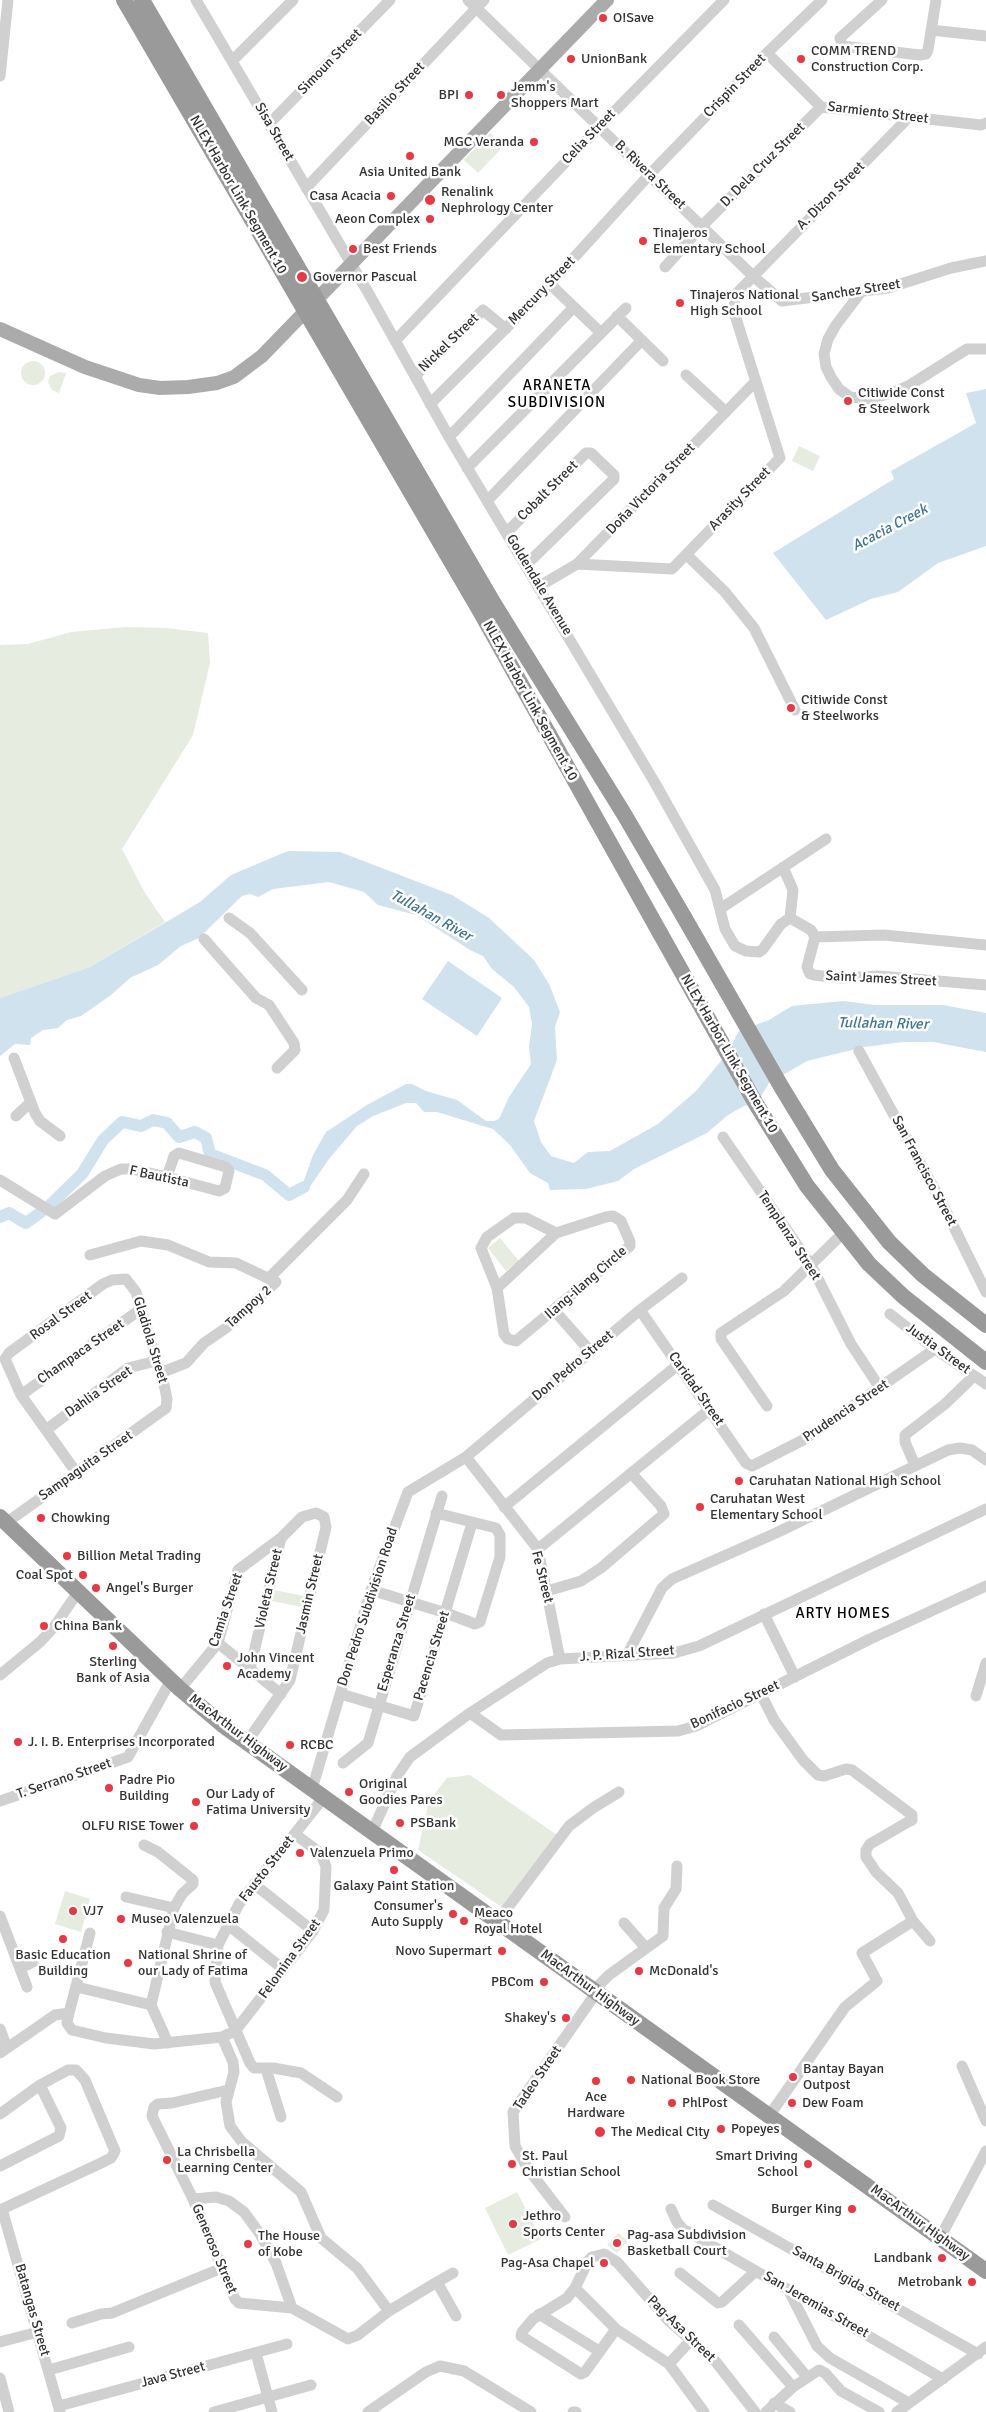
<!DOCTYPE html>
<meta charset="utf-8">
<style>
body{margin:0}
canvas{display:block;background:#fff}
</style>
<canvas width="986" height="2412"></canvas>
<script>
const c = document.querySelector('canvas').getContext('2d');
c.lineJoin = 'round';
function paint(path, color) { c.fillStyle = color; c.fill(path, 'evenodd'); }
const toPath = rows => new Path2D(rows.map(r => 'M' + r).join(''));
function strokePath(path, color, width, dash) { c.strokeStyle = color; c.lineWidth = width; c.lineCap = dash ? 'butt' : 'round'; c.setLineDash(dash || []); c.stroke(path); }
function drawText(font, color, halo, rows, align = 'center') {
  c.font = font + ' Signika,sans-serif'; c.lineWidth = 5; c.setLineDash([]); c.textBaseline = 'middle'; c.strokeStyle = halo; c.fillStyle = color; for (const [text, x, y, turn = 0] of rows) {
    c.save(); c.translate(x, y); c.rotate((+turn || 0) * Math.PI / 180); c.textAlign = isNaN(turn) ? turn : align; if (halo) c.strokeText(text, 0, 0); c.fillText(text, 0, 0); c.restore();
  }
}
paint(toPath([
 [490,133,504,146,478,173,464,160],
 '21 373a12 12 0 1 1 24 0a12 12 0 1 1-24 0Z',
 [59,372,66,373,59,393,52,390,48,382,50,376],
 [799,446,820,456,813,471,792,461],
 [126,627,166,628,208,633,210,663,193,735,122,849,145,893,165,922,90,967,0,998,0,645,28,644,71,632],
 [500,1238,519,1261,506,1271,488,1248],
 [274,1590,304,1596,302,1607,272,1601],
 [470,1775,557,1835,503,1908,418,1850,429,1801,447,1778],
 [65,1891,90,1899,81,1932,55,1924],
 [517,2192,541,2239,508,2255,485,2208],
 [618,2233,628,2241,617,2253,607,2245]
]), '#e6ecdf');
paint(toPath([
 [986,389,986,546,938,563,898,592,871,599,826,620,773,553,894,479,891,471,976,423,966,393],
 [288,851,340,852,452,895,489,918,534,960,549,984,560,1012,555,1027,557,1060,534,1121,541,1142,551,1156,574,1163,588,1152,610,1151,658,1124,696,1091,726,1055,739,1031,769,1020,792,1006,843,1001,875,1005,943,1005,986,1013,986,1052,933,1042,903,1042,864,1047,807,1061,769,1083,757,1103,744,1106,728,1115,707,1133,634,1169,618,1181,586,1189,550,1190,548,1183,530,1173,510,1145,493,1129,437,1112,424,1112,416,1103,406,1103,373,1116,357,1126,329,1159,309,1188,301,1195,292,1198,291,1192,303,1183,313,1155,326,1132,367,1105,406,1084,412,1084,426,1091,457,1100,486,1121,494,1121,499,1119,509,1097,531,1064,529,1047,532,1024,529,1007,514,987,492,969,483,956,470,950,416,915,378,905,364,892,329,882,273,889,258,897,250,894,242,896,199,938,181,946,158,965,130,978,111,995,81,1016,67,1020,58,1028,43,1030,31,1038,30,1045,15,1044,0,1056,0,998,90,967,200,902,231,875],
 [448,961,502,998,477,1036,422,999]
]), '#cfe2ee');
strokePath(toPath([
 [49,1206,82,1174,103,1140,122,1122,141,1126,153,1120,167,1123,179,1137,195,1132,206,1138,210,1154,265,1175,289,1195,304,1187],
 [0,1217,9,1213,26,1223,41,1212]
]), '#cfe2ee', 12);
strokePath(toPath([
 [196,0,369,294,449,437,655,783,715,890,725,929,735,946,746,951,759,952,763,949,781,924,790,918,811,930,815,937,807,967,810,974,814,975,840,978,878,976,986,985],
 [468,0,753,276,782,301,888,288,951,268,986,261],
 [882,0,840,38,842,46,920,55,926,54,928,50,936,0],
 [931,30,986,36],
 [767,53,821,107,981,125,986,123],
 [232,61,293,0],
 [0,76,8,0],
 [269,124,390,0],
 [306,188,484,0],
 [665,267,702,226,821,107],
 [550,284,601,333],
 [861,292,836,325,828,339,824,354,826,367,831,377,839,389,850,397,870,399,892,393,910,385,967,349,986,349],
 [617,316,663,361],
 [395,341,599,127,724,0],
 [686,375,726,412],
 [415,376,483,310,506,329],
 [430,404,550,284,650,174,767,53,822,0],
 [449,437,574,307],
 [467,468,626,308],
 [487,501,642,340],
 [507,532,586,453,591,453,614,475,614,479,526,565],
 [691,559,725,592,754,628,795,710],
 [577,564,672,569,780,458,734,312,735,295,909,117],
 [538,587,577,564,756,381],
 [783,867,793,890,790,918],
 [720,909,826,839],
 [229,918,250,933,302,990],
 [815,937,884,935,986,945],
 [204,939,256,998,269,1005,294,1043,295,1050,277,1068],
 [859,1051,942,1203,986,1292],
 [14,1058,35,1113,40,1121,60,1136],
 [16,1116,31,1102],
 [723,1137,811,1265,851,1344,880,1388],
 [0,1180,55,1214,105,1176,121,1169,132,1169,167,1177,219,1191,225,1188,229,1171,226,1167,179,1153,174,1156,167,1177],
 [90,1255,141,1241,168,1245,209,1262,236,1263,276,1282,226,1328,204,1343,186,1363,160,1373],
 [269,1278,347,1200,364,1174],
 [497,1288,556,1233,606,1217,613,1216,621,1221,630,1242,630,1246,516,1341,508,1339,504,1334,497,1288,481,1248,487,1237,514,1218,526,1218,556,1233],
 [554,1310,590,1351],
 [640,1310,746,1463,752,1466,805,1439,935,1349],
 [890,1314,935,1349,986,1384],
 [21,1395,141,1309],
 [767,1406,721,1339,721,1333,784,1291,840,1236],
 [46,1430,128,1368,156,1361],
 [466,1457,538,1549,560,1659],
 [915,1465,905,1442,905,1435,945,1404,974,1376],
 [504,1507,679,1364],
 [6,1523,166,1408,167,1399,165,1389,136,1292,126,1279,112,1280,103,1284,9,1353,5,1359,21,1395,76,1472],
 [538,1549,710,1409],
 [371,1590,446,1613,475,1624,480,1622,500,1557,500,1535,496,1528,436,1513],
 [547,1591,581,1581,601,1568,664,1514,661,1506,631,1473],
 [764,1614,795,1677],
 [218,1643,281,1694],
 [627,1655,662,1588,672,1579,776,1533,948,1450,960,1448,972,1450,986,1460],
 [250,1669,281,1538],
 [0,1675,40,1642,54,1627,78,1592],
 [180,1689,218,1643,238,1570,281,1538,302,1517,316,1513,324,1517,326,1527,290,1680,247,1742],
 [341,1694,414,1716,472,1523],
 [761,1694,774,1720,803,1760,818,1775,824,1776,846,1769,852,1770,912,1815,912,1820,908,1822,870,1844,866,1850,866,1857,876,1872,898,1893,913,1921,930,1941],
 [976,1696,986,1663],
 [470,1713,501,1735,678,1731,696,1726,870,1639,986,1586],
 [343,1763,368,1743,442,1496],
 [312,1789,371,1590,408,1492,466,1457,640,1310,682,1278],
 [324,1797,239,1904,218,1945,215,1982,250,2063,254,2068,273,2068,301,2073,337,2097],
 [0,1801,128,1757,171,1680],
 [372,1832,397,1776,410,1757,470,1713,547,1663,560,1659,674,1653,699,1646,986,1509],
 [144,1845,158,1852,193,1880,193,1884,182,1894,174,1908,151,2005,168,2043],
 [254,1884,313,1931],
 [126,1897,174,1908],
 [0,1916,27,1987],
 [497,1922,569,1826,593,1808,619,1792],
 [624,1923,646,1948],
 [227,1924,283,1969],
 [167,1932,218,1945],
 [90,1933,69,2013,67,2023,72,2030,106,2038,154,2044,222,2037,235,2031,313,1931,324,1910,326,1867,324,1861,320,1853,295,1834],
 [20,1968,33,1962],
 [77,1987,151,2005],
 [593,1991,609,1975,663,1936,664,1908,676,1889,677,1866],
 [0,2029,7,2048],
 [222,2037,233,2062,234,2072,226,2102,230,2126,242,2142,301,2192,321,2238,357,2268,389,2311],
 [0,2053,55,2015,69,2013],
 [962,2066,986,2121],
 [266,2069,281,2117],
 [228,2090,172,2103,158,2104,154,2107,152,2116,193,2199,235,2299,239,2303,292,2308,348,2339,358,2335,389,2311,437,2282,456,2316],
 [0,2114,40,2085,68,2070,76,2070,85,2080,115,2151,111,2158,99,2164,0,2210],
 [769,2116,845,2007,877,1981,862,1953,913,1921],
 [0,2166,59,2136,61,2128,40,2085],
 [193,2199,216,2197,229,2201,244,2212,260,2234,276,2263,292,2308],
 [713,2205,978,2354],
 [2,2209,60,2412],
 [671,2209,677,2222,683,2229,943,2379],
 [565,2217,528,2169,515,2146,513,2112,596,1993],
 [940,2238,986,2151],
 [680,2273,718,2303,722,2302,756,2271],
 [437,2282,453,2273],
 [575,2288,616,2329,669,2364,704,2412],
 [788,2289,817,2346,830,2358,909,2403],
 [539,2314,599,2351],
 [72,2323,101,2314,112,2313,222,2268],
 [739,2325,793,2387],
 [616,2329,585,2372,581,2374,521,2336,522,2332,533,2319,567,2298,575,2288,588,2261,592,2257,604,2254,617,2262,668,2320,716,2362,755,2412],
 [774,2337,807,2377],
 [0,2342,38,2332],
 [256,2353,272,2412],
 [669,2364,690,2341],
 [49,2370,129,2347],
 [0,2378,9,2412],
 [774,2403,790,2412],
 [59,2406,287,2344],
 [214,2412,311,2385],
 [368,2412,426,2372,440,2366,464,2371,531,2412],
 [573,2412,576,2412],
 [766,2412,793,2387,819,2370,825,2373,841,2391,879,2412],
 [897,2412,986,2347]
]), '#d0d0d0', 11);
strokePath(toPath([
 [0,329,85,367,139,385,160,388,188,387,217,383,234,377,262,356,607,0]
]), '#ababab', 14);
strokePath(toPath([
 [684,917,782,1088,832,1170,889,1242,923,1275,986,1325],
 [660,933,756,1104,807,1186,869,1264,904,1297,986,1362],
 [0,1517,180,1689,224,1726,986,2271]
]), '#9a9a9a', 16);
strokePath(toPath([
 [138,0,302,277]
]), '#888', 2, [5, 4]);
strokePath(toPath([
 [124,0,480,611,660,933],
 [142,0,494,604,624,814,684,917]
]), '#9a9a9a', 16);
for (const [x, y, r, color] of [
 [603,18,5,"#e63946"],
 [571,59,5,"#e63946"],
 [801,59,5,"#e63946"],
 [469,95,5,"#e63946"],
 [501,95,5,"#e63946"],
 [534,142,5,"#e63946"],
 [410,156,5,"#e63946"],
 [391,196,5,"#e63946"],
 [430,200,6,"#e63946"],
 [430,219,5,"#e63946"],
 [643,241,5,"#e63946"],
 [353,249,5,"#e63946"],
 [302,277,6,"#e63946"],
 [680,303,5,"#e63946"],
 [848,401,5,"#e63946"],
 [791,708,5,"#e63946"],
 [739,1481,5,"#e63946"],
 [700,1507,5,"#e63946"],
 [41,1518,5,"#e63946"],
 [67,1556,5,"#e63946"],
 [83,1575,5,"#e63946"],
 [96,1588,5,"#e63946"],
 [44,1626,5,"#e63946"],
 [113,1646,5,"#e63946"],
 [227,1666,5,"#e63946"],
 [18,1742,5,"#e63946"],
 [290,1745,5,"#e63946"],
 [109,1788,5,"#e63946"],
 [349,1792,5,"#e63946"],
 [196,1802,5,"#e63946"],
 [400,1823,5,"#e63946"],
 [194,1826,5,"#e63946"],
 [300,1853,5,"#e63946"],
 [394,1870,5,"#e63946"],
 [73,1911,5,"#e63946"],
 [453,1914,5,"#e63946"],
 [121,1919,5,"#e63946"],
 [464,1921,5,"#e63946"],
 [63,1939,5,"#e63946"],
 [502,1951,5,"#e63946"],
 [128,1963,5,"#e63946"],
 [639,1971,5,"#e63946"],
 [544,1982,5,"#e63946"],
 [566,2018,5,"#e63946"],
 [793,2077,5,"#e63946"],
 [631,2080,5,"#e63946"],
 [596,2081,5,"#e63946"],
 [672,2103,5,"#e63946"],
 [792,2103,5,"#e63946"],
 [721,2129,5,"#e63946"],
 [600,2132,6,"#e63946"],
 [167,2160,5,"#e63946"],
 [512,2164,5,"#e63946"],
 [808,2164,5,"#e63946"],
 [852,2209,5,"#e63946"],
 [513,2224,5,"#e63946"],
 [617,2243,5,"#e63946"],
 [248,2244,5,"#e63946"],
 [942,2258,5,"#e63946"],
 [604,2263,5,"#e63946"],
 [972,2282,5,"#e63946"]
]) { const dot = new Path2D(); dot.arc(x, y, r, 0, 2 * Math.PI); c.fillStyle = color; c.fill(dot); strokePath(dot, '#fff', 2); }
drawText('14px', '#333', '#fff', [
 ["O!Save",613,18],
 ["COMM TREND",811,51],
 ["Construction Corp.",811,67],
 ["UnionBank",581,59],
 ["Jemm's",511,87],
 ["Shoppers Mart",511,103],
 ["BPI",459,95,"right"],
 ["MGC Veranda",524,142,"right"],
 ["Asia United Bank",410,172,"center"],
 ["Renalink",441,192],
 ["Nephrology Center",441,208],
 ["Casa Acacia",381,196,"right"],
 ["Aeon Complex",420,219,"right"],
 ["Tinajeros",653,233],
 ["Elementary School",653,249],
 ["Best Friends",363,249],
 ["Governor Pascual",313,277],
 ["Tinajeros National",690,295],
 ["High School",690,311],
 ["Citiwide Const",858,393],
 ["& Steelwork",858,409],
 ["Citiwide Const",801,700],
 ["& Steelworks",801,716],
 ["Caruhatan National High School",749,1481],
 ["Caruhatan West",710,1499],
 ["Elementary School",710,1515],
 ["Chowking",51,1518],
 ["Billion Metal Trading",77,1556],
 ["Coal Spot",73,1575,"right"],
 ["Angel's Burger",106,1588],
 ["China Bank",54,1626],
 ["John Vincent",237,1658],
 ["Academy",237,1674],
 ["Sterling",113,1662,"center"],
 ["Bank of Asia",113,1678,"center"],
 ["J. I. B. Enterprises Incorporated",28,1742],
 ["RCBC",300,1745],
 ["Padre Pio",119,1780],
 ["Building",119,1796],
 ["Original",359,1784],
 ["Goodies Pares",359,1800],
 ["Our Lady of",206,1794],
 ["Fatima University",206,1810],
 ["PSBank",410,1823],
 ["OLFU RISE Tower",184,1826,"right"],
 ["Valenzuela Primo",310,1853],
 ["Galaxy Paint Station",394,1886,"center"],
 ["Consumer's",443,1906,"right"],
 ["Auto Supply",443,1922,"right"],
 ["VJ7",83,1911],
 ["Meaco",474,1913],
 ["Royal Hotel",474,1929],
 ["Museo Valenzuela",131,1919],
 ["Novo Supermart",492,1951,"right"],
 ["Basic Education",63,1955,"center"],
 ["Building",63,1971,"center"],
 ["National Shrine of",138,1955],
 ["our Lady of Fatima",138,1971],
 ["McDonald's",649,1971],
 ["PBCom",534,1982,"right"],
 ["Shakey's",556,2018,"right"],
 ["Bantay Bayan",803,2069],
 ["Outpost",803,2085],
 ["National Book Store",641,2080],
 ["Ace",596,2097,"center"],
 ["Hardware",596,2113,"center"],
 ["PhlPost",682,2103],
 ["Dew Foam",802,2103],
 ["Popeyes",731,2129],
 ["The Medical City",611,2132],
 ["La Chrisbella",177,2152],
 ["Learning Center",177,2168],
 ["St. Paul",522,2156],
 ["Christian School",522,2172],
 ["Smart Driving",798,2156,"right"],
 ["School",798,2172,"right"],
 ["Burger King",842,2209,"right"],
 ["Jethro",523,2216],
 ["Sports Center",523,2232],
 ["Pag-asa Subdivision",627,2235],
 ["Basketball Court",627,2251],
 ["The House",258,2236],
 ["of Kobe",258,2252],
 ["Landbank",932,2258,"right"],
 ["Pag-Asa Chapel",594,2263,"right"],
 ["Metrobank",962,2282,"right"]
], 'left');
drawText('14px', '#333', '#fff', [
 ["Simoun Street",330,62,-46],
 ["Crispin Street",735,86,-46],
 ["Basilio Street",395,94,-47],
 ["Sarmiento Street",878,113,7],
 ["Sisa Street",274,132,60],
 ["Celia Street",589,137,-46],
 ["D. Dela Cruz Street",763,165,-45],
 ["B. Rivera Street",650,175,44],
 ["NLEX Harbor Link Segment 10",238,195,60],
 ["A. Dizon Street",831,196,-45],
 ["Mercury Street",542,291,-46],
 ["Sanchez Street",856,291,-9],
 ["Nickel Street",449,343,-44],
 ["Doña Victoria Street",651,489,-46],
 ["Cobalt Street",548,491,-45],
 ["Arasity Street",740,499,-46],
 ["Goldendale Avenue",539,585,59],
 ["NLEX Harbor Link Segment 10",530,701,61],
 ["Saint James Street",881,979,3],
 ["NLEX Harbor Link Segment 10",729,1054,60],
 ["San Francisco Street",924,1171,62],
 ["F Bautista",159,1177,12],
 ["Templanza Street",789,1236,57],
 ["Ilang-ilang Circle",586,1283,-41],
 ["Tampoy 2",249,1307,-42],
 ["Rosal Street",61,1316,-36],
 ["Gladiola Street",150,1340,73],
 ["Justia Street",938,1349,36],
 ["Champaca Street",81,1352,-35],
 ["Don Pedro Street",573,1366,-40],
 ["Caridad Street",696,1389,55],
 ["Dahlia Street",99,1392,-35],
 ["Prudencia Street",846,1411,-34],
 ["Sampaguita Street",86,1466,-35],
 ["Fe Street",542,1577,76],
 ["Violeta Street",269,1589,-77],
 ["Jasmin Street",310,1594,-77],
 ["Don Pedro Subdivision Road",368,1607,-72],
 ["Camia Street",226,1610,-71],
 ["Esperanza Street",397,1643,-73],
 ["J. P. Rizal Street",627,1654,-4],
 ["Pacencia Street",432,1656,-73],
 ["Bonifacio Street",735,1705,-25],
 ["MacArthur Highway",238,1733,37],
 ["T. Serrano Street",64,1779,-19],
 ["Fausto Street",267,1869,-52],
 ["Felomina Street",290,1959,-54],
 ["MacArthur Highway",590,1988,36],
 ["Tadeo Street",538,2078,-56],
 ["MacArthur Highway",920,2223,36],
 ["Generoso Street",214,2249,67],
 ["Santa Brigida Street",846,2279,29],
 ["San Jeremias Street",816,2305,30],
 ["Batangas Street",32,2310,74],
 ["Pag-Asa Street",681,2329,44],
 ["Java Street",173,2375,-15]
]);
c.letterSpacing = '1px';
drawText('15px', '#000', '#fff', [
 ["ARANETA",557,386],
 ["SUBDIVISION",557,403],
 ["ARTY HOMES",843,1614]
]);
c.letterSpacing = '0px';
drawText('italic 15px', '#3f7597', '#fff', [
 ["Acacia Creek",890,528,-28],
 ["Tullahan River",431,916,29],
 ["Tullahan River",883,1024,1]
]);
</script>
